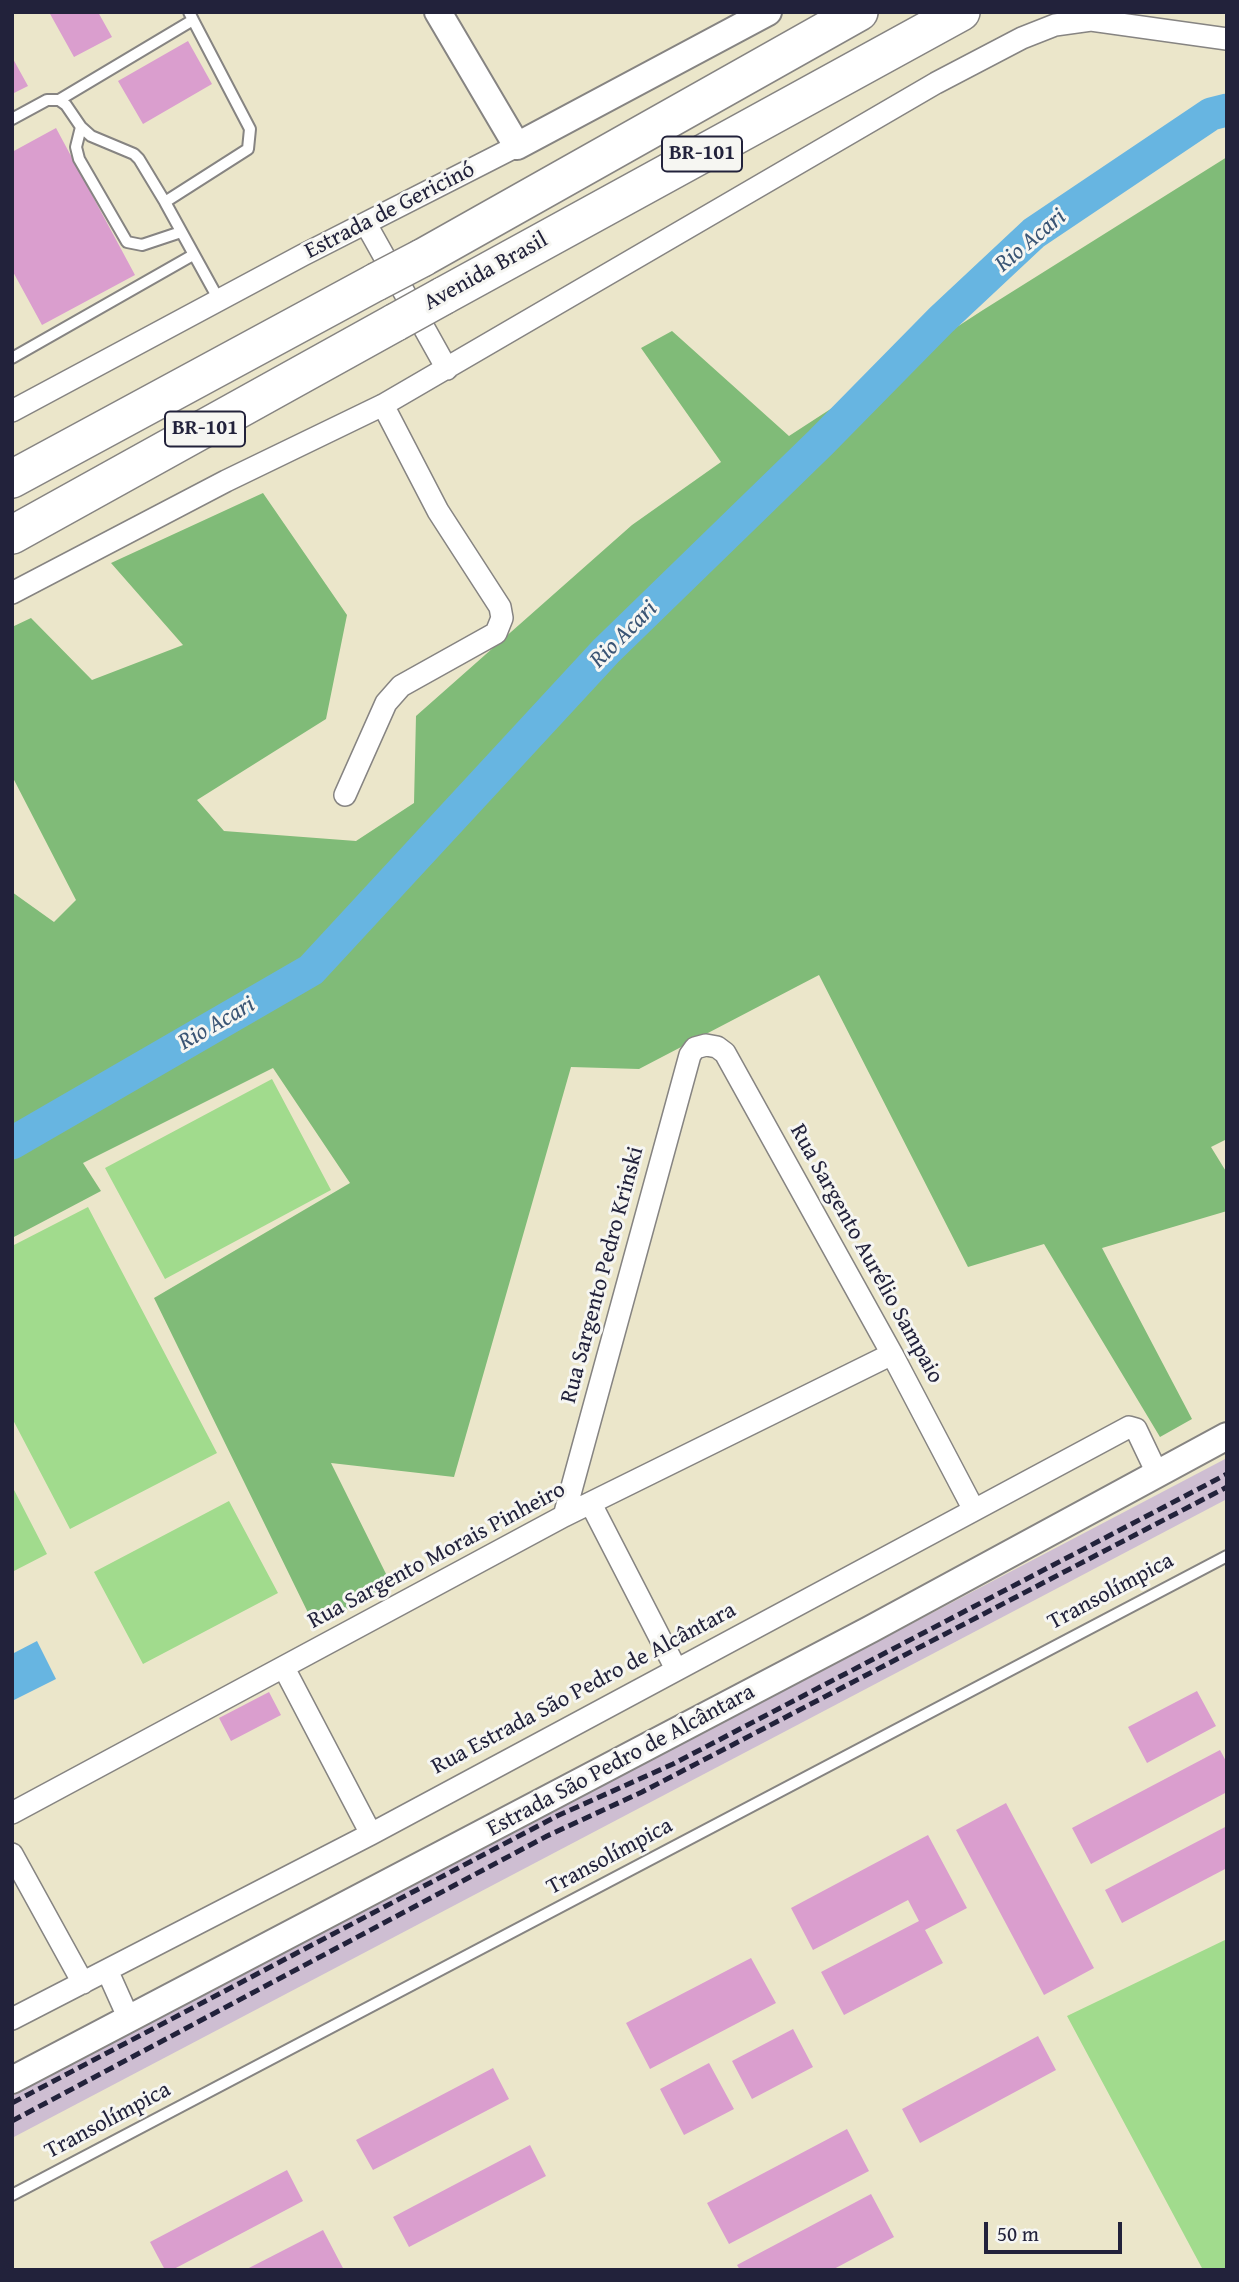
<!DOCTYPE html>
<meta charset="utf-8">
<style>
body{margin:0}
#map{position:relative;width:1239px;height:2282px;overflow:hidden;background:#ebe6ca;font-family:"Gentium Book Plus",serif}
canvas{display:block}
.frame{position:absolute;inset:0;border:14px solid #22223b;pointer-events:none}
.scale{position:absolute;left:984px;top:2222px;width:138px;height:32px;box-sizing:border-box;border:4px solid #22223b;border-top:0;padding-left:9px;font-size:21px;line-height:24px;white-space:nowrap;color:#22223b;-webkit-text-stroke:5px #f6f6f2;paint-order:stroke}
</style>
<div id="map">
<canvas width="1239" height="2282"></canvas>
<div class="frame"></div>
<div class="scale">50 m</div>
</div>
<script>
const c = document.querySelector('canvas').getContext('2d');
c.lineJoin = 'round';
function paint(path, color) { c.fillStyle = color; c.fill(path, 'evenodd'); }
const toPath = rows => new Path2D(rows.map(r => 'M' + r).join(''));
function strokePath(path, color, width, dash) { c.strokeStyle = color; c.lineWidth = width; c.lineCap = dash ? 'butt' : 'round'; c.setLineDash(dash || []); c.stroke(path); }
function drawText(font, color, halo, rows, align = 'center') {
  c.font = font + ' "Gentium Book Plus",serif'; c.lineWidth = 6; c.setLineDash([]); c.textBaseline = 'middle'; c.strokeStyle = halo; c.fillStyle = color; for (const [text, x, y, turn = 0] of rows) {
    c.save(); c.translate(x, y); c.rotate((+turn || 0) * Math.PI / 180); c.textAlign = isNaN(turn) ? turn : align; if (halo) c.strokeText(text, 0, 0); c.fillText(text, 0, 0); c.restore();
  }
}
paint(toPath([
 [1227,1458,1227,1499,12,2138,12,2096]
]), '#cebed2');
paint(toPath([
 [272,1079,331,1190,165,1279,105,1168],
 [88,1207,217,1453,70,1529,12,1418,12,1246],
 [12,1486,47,1554,12,1572],
 [229,1501,278,1593,143,1664,94,1572],
 [1227,1939,1227,2270,1203,2270,1067,2016]
]), '#a1db8d');
paint(toPath([
 [1227,157,1227,1139,1211,1147,1227,1173,1227,1211,1102,1248,1192,1419,1160,1437,1044,1244,968,1267,819,975,639,1069,571,1067,454,1477,331,1463,393,1588,314,1625,154,1298,350,1183,273,1068,83,1163,101,1191,12,1238,12,892,54,922,76,900,12,776,12,627,31,618,92,680,183,645,111,563,263,493,347,615,326,719,197,800,224,831,356,841,414,803,416,716,632,525,721,462,641,348,672,331,789,436,983,310]
]), '#80bb78');
paint(toPath([
 [37,1641,56,1679,12,1701,12,1654]
]), '#67b5e1');
strokePath(toPath([
 [12,1143,311,970,606,651,820,443,941,320,1034,233,1211,114,1227,110]
]), '#67b5e1', 33);
paint(toPath([
 [49,12,98,12,112,37,74,57],
 [188,41,212,84,143,124,118,81],
 [12,57,28,86,12,94],
 [56,128,135,275,42,325,12,270,12,152],
 [1197,1691,1216,1726,1147,1763,1128,1727],
 [269,1692,281,1715,231,1741,219,1718],
 [1220,1750,1227,1763,1227,1792,1091,1864,1072,1828],
 [1006,1803,1094,1968,1044,1995,956,1830],
 [1227,1826,1227,1868,1122,1923,1105,1890],
 [928,1835,967,1908,925,1930,943,1963,844,2015,821,1972,919,1921,908,1900,813,1950,791,1908],
 [751,1958,776,2003,650,2069,626,2023],
 [793,2029,813,2067,752,2099,732,2061],
 [1038,2036,1056,2070,920,2143,902,2109],
 [709,2063,734,2109,684,2135,660,2089],
 [493,2068,509,2099,373,2170,356,2140],
 [847,2129,869,2171,729,2244,707,2203],
 [530,2145,546,2176,409,2247,393,2217],
 [287,2170,303,2201,172,2270,165,2270,150,2242],
 [871,2194,894,2237,832,2270,740,2270,737,2265],
 [323,2230,344,2270,245,2270]
]), '#da9ece');
const service = toPath([
 [59,100,193,20,189,12],
 [12,119,47,100,59,100,66,105,81,127,91,136,134,154,139,159,165,202,219,300],
 [81,127,76,147,79,159,127,242,142,245,181,232],
 [165,202,248,149,250,129,193,20],
 [12,358,193,255],
 [12,2195,1227,1556]
]);
const minor = toPath([
 [366,224,447,369],
 [12,411,303,255,517,146],
 [12,593,226,481,383,405,936,83,1022,38,1055,25,1091,20,1227,39],
 [345,795,386,703,401,686,496,633,502,618,500,607,438,511,383,405],
 [591,1504,676,1669],
 [564,1516,690,1055,695,1048,706,1045,717,1047,725,1053,892,1354,974,1510],
 [284,1668,371,1834],
 [12,1813,564,1516,892,1354],
 [12,1854,83,1983],
 [107,1970,129,2019],
 [12,2019,371,1834,1129,1427,1136,1429,1157,1473]
]);
const tertiary = toPath([
 [438,12,517,146,768,12],
 [12,2080,871,1629,1227,1436]
]);
const motorway = toPath([
 [422,258,859,12],
 [443,296,961,12],
 [12,479,376,282],
 [12,535,396,322]
]);
strokePath(service, '#868482', 14);
strokePath(minor, '#868482', 24);
strokePath(tertiary, '#868482', 30);
strokePath(motorway, '#868482', 40);
strokePath(service, '#fff', 10);
strokePath(minor, '#fff', 21);
strokePath(tertiary, '#fff', 26);
strokePath(motorway, '#fff', 37);
strokePath(toPath([
 [12,2103,557,1816,673,1764,1227,1474],
 [12,2121,547,1836,642,1792,1227,1487]
]), '#22223b', 5, [10, 5]);
const motorwayBridge = toPath([
 [376,282,422,258],
 [396,322,443,296]
]);
strokePath(motorwayBridge, '#868482', 40, []);
strokePath(motorwayBridge, '#fff', 37);
for (const [x, y, w] of [
 [702,154,80],
 [205,429,80]
]) { const box = new Path2D(); box.roundRect(x - w / 2, y - 17.5, w, 35, 5); c.fillStyle = '#f6f6f2'; c.fill(box); strokePath(box, '#22223b', 2); }
drawText('bold 21px', '#22223b', null, [
 ["BR-101",702,154],
 ["BR-101",205,429]
]);
drawText('23px', '#22223b', '#f6f6f2', [
 ["Estrada de Gericinó",390,211,-27],
 ["Avenida Brasil",486,272,-29],
 ["Rua Sargento Aurélio Sampaio",866,1254,61],
 ["Rua Sargento Pedro Krinski",603,1275,-75],
 ["Rua Sargento Morais Pinheiro",437,1556,-28],
 ["Transolímpica",1111,1592,-28],
 ["Rua Estrada São Pedro de Alcântara",584,1689,-28],
 ["Estrada São Pedro de Alcântara",621,1761,-28],
 ["Transolímpica",610,1857,-28],
 ["Transolímpica",108,2121,-28]
]);
drawText('italic 24px', '#3a5575', '#f6f6f2', [
 ["Rio Acari",1031,241,-40],
 ["Rio Acari",624,635,-45],
 ["Rio Acari",217,1024,-30]
]);
</script>
